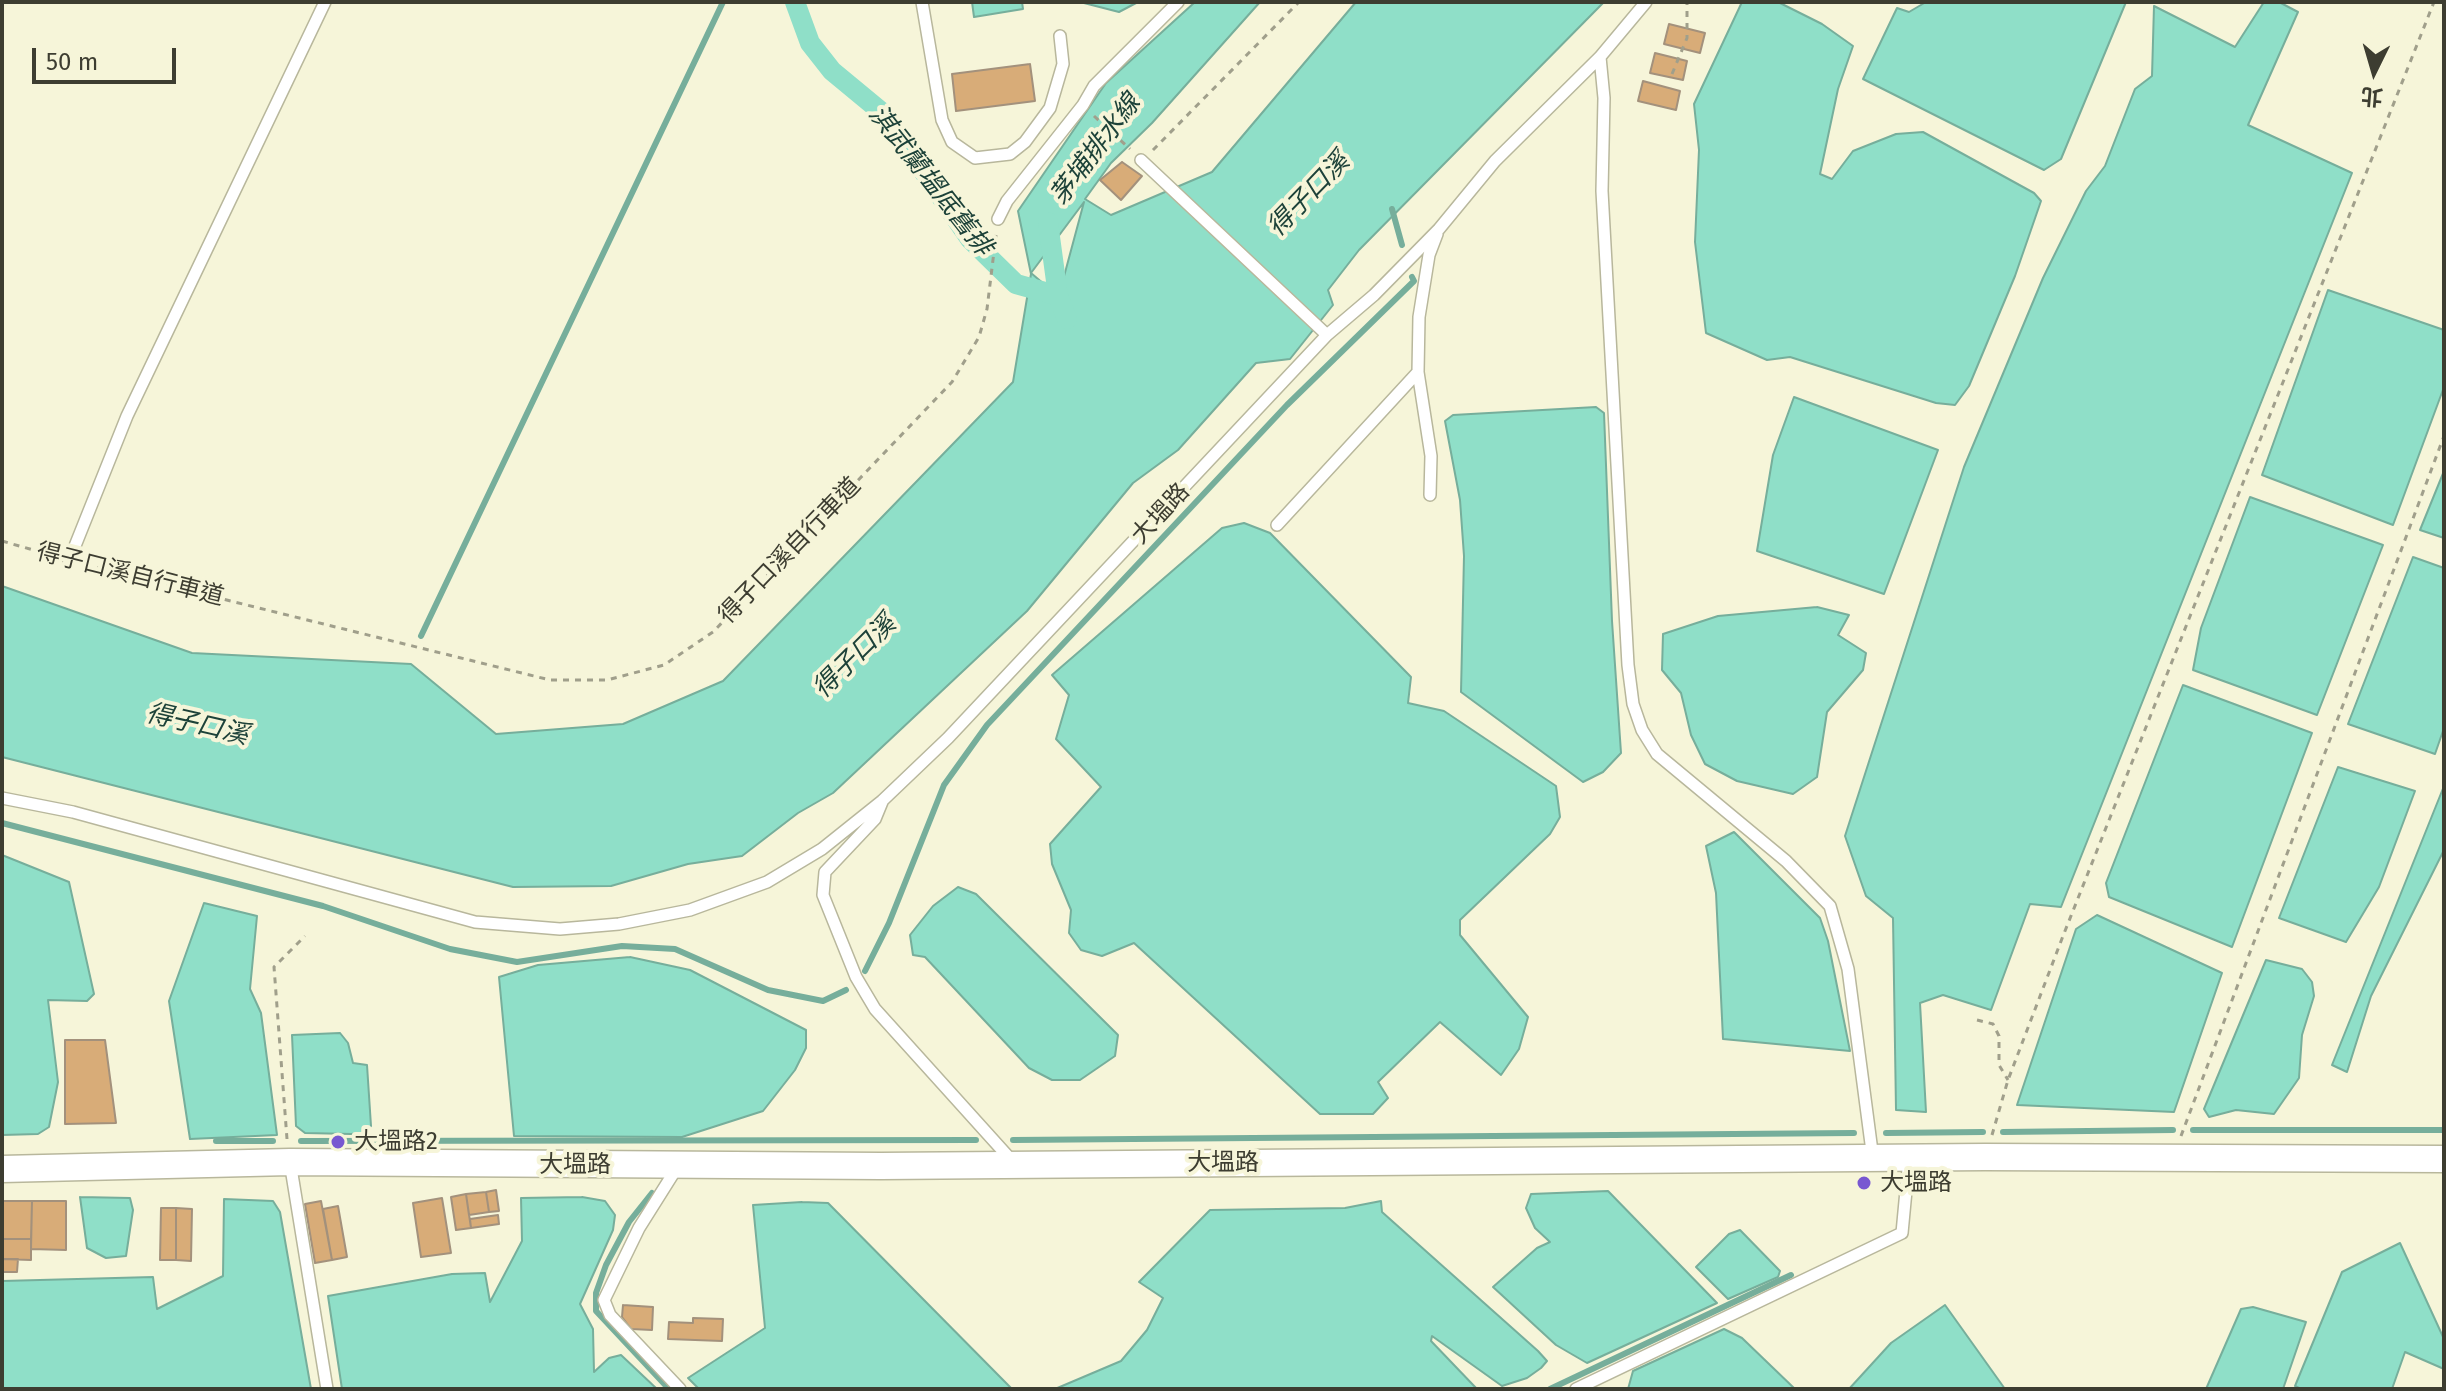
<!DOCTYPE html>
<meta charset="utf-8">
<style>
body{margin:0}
#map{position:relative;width:2446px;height:1391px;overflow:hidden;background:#f6f5d9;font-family:"Fira Sans","Noto Sans TC",sans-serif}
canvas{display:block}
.frame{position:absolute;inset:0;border:4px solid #3d3d31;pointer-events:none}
.north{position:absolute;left:2334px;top:32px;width:80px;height:80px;-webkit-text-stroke:6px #f6f5d9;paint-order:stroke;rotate:185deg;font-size:22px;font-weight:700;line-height:32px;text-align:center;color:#3d3d31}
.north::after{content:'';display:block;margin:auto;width:28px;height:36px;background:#3d3d31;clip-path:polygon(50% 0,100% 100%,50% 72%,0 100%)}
.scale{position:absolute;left:32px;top:48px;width:144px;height:36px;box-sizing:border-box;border:4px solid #3d3d31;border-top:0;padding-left:10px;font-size:24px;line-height:28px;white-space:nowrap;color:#3d3d31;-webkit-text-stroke:6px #f6f5d9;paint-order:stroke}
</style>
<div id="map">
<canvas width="2446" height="1391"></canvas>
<div class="frame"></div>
<div class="north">北</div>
<div class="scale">50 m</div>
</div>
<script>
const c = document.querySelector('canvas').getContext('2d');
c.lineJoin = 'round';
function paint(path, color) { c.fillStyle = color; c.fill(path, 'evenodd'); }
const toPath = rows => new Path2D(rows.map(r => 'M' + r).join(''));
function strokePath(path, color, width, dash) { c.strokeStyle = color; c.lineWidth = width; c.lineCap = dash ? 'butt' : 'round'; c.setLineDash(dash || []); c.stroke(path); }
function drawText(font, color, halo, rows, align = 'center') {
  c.font = font + ' "Fira Sans","Noto Sans TC",sans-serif'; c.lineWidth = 8; c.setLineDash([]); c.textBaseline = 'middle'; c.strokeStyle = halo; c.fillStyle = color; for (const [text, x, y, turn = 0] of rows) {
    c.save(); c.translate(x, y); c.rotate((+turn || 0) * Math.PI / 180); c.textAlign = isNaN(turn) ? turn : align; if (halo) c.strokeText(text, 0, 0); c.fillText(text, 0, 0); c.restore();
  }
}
const water = toPath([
 [972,2,1022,2,1023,9,974,17,972,2],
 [1080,2,1138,2,1119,12,1080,2],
 [1195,2,1260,2,1152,123,1111,163,1085,199,1111,215,1212,172,1356,2,1604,2,1359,250,1328,290,1333,305,1290,359,1256,363,1178,450,1133,483,1027,611,833,793,798,813,742,856,688,864,611,886,513,887,2,757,2,586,192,653,411,664,496,734,623,724,723,681,1013,382,1031,274,1018,211,1106,83,1195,2],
 [1084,202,1059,295,1058,296,1031,273,1084,202],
 [1742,2,1778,2,1822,24,1853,46,1838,89,1820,174,1832,179,1853,151,1896,134,1923,132,2034,193,2041,201,2015,276,1969,386,1955,405,1936,403,1790,357,1767,360,1706,333,1695,242,1699,150,1694,104,1742,2],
 [1926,2,2126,2,2061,159,2044,170,1863,79,1897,8,1909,12,1926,2],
 [2264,2,2279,2,2298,12,2248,125,2352,173,2061,907,2030,904,1991,1010,1943,995,1920,1003,1926,1112,1896,1110,1893,918,1866,896,1845,836,1964,467,2043,278,2086,191,2105,166,2135,89,2152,76,2154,6,2235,47,2264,2],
 [2328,290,2444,330,2444,387,2393,525,2262,475,2328,290],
 [1794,397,1938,450,1884,594,1757,551,1773,455,1794,397],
 [1596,407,1604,413,1612,621,1621,753,1603,772,1583,782,1461,692,1464,556,1460,500,1445,421,1453,415,1596,407],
 [2444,471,2444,538,2420,530,2444,471],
 [2250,497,2383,545,2317,715,2193,670,2201,628,2250,497],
 [1244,523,1270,533,1411,677,1408,703,1444,711,1556,786,1560,817,1550,834,1460,920,1460,935,1528,1017,1519,1049,1501,1075,1440,1022,1378,1082,1388,1098,1373,1114,1320,1114,1134,943,1102,956,1081,950,1069,933,1071,910,1052,864,1050,844,1101,787,1056,739,1069,695,1052,675,1222,528,1244,523],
 [2413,557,2444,568,2444,728,2435,754,2348,724,2413,557],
 [1817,607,1849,615,1838,635,1866,653,1863,670,1827,712,1817,777,1793,794,1737,781,1705,764,1691,735,1681,693,1662,670,1663,634,1718,616,1817,607],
 [2183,685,2312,733,2232,947,2109,897,2106,883,2183,685],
 [2338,767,2415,791,2379,887,2346,942,2279,918,2338,767],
 [2444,786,2444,850,2371,996,2347,1072,2332,1065,2444,786],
 [1734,832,1820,918,1828,941,1850,1051,1723,1039,1716,893,1706,846,1734,832],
 [2,855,69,882,94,994,87,1001,48,1000,58,1082,49,1127,38,1134,2,1135,2,855],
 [958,887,976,894,1118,1035,1115,1056,1080,1080,1052,1080,1029,1068,925,957,913,955,910,935,933,906,958,887],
 [204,903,257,916,250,989,261,1013,277,1135,190,1139,169,1001,204,903],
 [2097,915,2222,973,2174,1112,2017,1105,2076,929,2097,915],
 [630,957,690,970,806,1030,806,1048,795,1070,763,1111,682,1137,514,1136,499,977,538,965,630,957],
 [2266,960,2302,969,2312,982,2314,996,2302,1035,2299,1078,2274,1114,2236,1110,2209,1117,2204,1109,2266,960],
 [340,1033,348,1043,353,1063,367,1065,371,1126,363,1133,351,1134,305,1133,296,1126,292,1035,340,1033],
 [1608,1191,1717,1303,1587,1363,1556,1345,1493,1287,1537,1248,1550,1242,1535,1228,1526,1208,1531,1194,1608,1191],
 [80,1197,130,1198,133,1210,126,1256,106,1258,87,1248,80,1197],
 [582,1197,605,1201,615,1215,613,1230,580,1304,593,1329,594,1372,609,1358,621,1355,657,1389,342,1389,328,1296,452,1274,485,1273,490,1302,522,1241,521,1198,582,1197],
 [224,1199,273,1201,280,1212,311,1389,2,1389,2,1281,153,1277,157,1309,223,1276,224,1199],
 [1381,1201,1382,1212,1538,1351,1547,1361,1541,1368,1527,1378,1502,1386,1432,1336,1431,1341,1477,1389,1055,1389,1121,1361,1147,1330,1163,1298,1139,1282,1210,1210,1345,1208,1381,1201],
 [802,1202,828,1203,1012,1389,699,1389,688,1378,765,1328,753,1205,802,1202],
 [1740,1230,1780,1271,1778,1277,1728,1299,1696,1267,1729,1234,1740,1230],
 [2400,1243,2444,1339,2444,1369,2405,1352,2392,1389,2301,1389,2295,1386,2342,1272,2400,1243],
 [1945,1305,2005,1389,1849,1389,1891,1343,1945,1305],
 [2253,1307,2306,1322,2283,1389,2206,1389,2241,1309,2253,1307],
 [1724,1329,1742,1338,1795,1389,1628,1389,1633,1371,1724,1329]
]);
paint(water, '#8fdfc8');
strokePath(water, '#76ae9b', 2);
strokePath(toPath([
 [1392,209,1402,245],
 [421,636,723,2],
 [2,823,323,906,450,949,517,962,622,946,675,949,768,990,823,1001,846,990],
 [865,971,889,923,944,785,987,725,1287,405,1414,281,1412,277],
 [2193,1130,2444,1130],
 [2003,1132,2173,1130],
 [1886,1133,1983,1132],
 [1013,1140,1854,1133],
 [216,1141,273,1141],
 [301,1141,976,1140],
 [652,1193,629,1222,606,1265,596,1293,596,1311,669,1389],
 [1550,1389,1791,1275]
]), '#76ae9b', 6);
strokePath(toPath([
 [795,2,810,43,832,71,884,114,970,239,1016,284,1052,294],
 [1048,222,1058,296,1067,319]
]), '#8fdfc8', 20);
const building = toPath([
 [1669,24,1705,33,1700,53,1664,44,1669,24],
 [1655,53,1687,61,1683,80,1650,73,1655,53],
 [1030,64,1035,101,956,111,952,74,1030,64],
 [1643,81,1680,91,1676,110,1638,101,1643,81],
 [1122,162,1142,176,1121,200,1100,180,1122,162],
 [65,1040,105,1040,116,1123,65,1124,65,1040],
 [496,1190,499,1211,489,1212,486,1192,496,1190],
 [486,1192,489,1212,469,1215,466,1194,486,1192],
 [466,1194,471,1228,456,1230,451,1197,466,1194],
 [442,1198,451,1253,421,1257,413,1203,442,1198],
 [2,1201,32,1201,31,1239,2,1239,2,1201],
 [32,1201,66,1201,66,1250,31,1249,32,1201],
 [321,1201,332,1260,315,1263,305,1204,321,1201],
 [338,1206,347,1257,332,1260,323,1209,338,1206],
 [161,1208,176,1208,176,1260,160,1260,161,1208],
 [176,1208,192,1209,191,1261,176,1260,176,1208],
 [498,1215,499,1224,471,1228,470,1219,498,1215],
 [2,1239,31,1239,31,1260,2,1259,2,1239],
 [2,1259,18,1259,17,1272,2,1272,2,1259],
 [623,1305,653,1307,652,1330,631,1329,622,1317,623,1305],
 [693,1318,723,1319,722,1341,668,1339,669,1322,693,1323,693,1318]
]);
paint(building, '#d8ac78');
strokePath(building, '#a3917c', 2);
const service = toPath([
 [922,2,942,120,952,142,975,158,1010,154,1025,142,1050,108,1063,64,1060,36],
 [1600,57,1604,98,1602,191,1628,665,1633,704,1642,730,1657,754,1786,861,1830,906,1848,969,1873,1159],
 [1141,160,1327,335],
 [998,219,1007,201,1083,105,1094,86,1178,2],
 [1430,495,1431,456,1418,372,1419,317,1429,255,1437,234],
 [1277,525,1418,372],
 [69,561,127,416,325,2],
 [2,798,73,812,475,922,560,929,619,924,690,910,767,882,822,849,882,801,948,738,1327,335,1374,295,1439,229,1495,161,1600,57,1646,2],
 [882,802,875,819,825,872,823,895,856,977,875,1009,1013,1162],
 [290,1162,327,1389],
 [678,1166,639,1228,604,1300,610,1315,680,1389],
 [1576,1389,1902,1233,1909,1159]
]);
const tertiary = toPath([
 [2,1169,290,1162,881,1166,1985,1157,2444,1159]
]);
strokePath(service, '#b8b79c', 14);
strokePath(tertiary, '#b8b79c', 29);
strokePath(toPath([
 [1672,74,1687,38,1687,2],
 [1094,116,1130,149],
 [1153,150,1299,2],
 [2,541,54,556],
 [85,565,550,680,607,680,664,665,713,632,952,382,979,337,987,309,996,235],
 [1977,1020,1993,1024,1999,1036,1999,1065,2008,1080],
 [1992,1135,2008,1080,2063,936,2434,2],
 [2181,1136,2444,436],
 [287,1139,274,967,305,936]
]), '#a09f8b', 3, [6, 6]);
strokePath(service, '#fff', 11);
strokePath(tertiary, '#fff', 26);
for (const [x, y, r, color] of [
 [338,1142,8,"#7857d1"],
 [1864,1183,8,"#7857d1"]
]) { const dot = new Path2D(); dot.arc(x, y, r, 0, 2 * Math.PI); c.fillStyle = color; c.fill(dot); strokePath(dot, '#f6f5d9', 3); }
drawText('24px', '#3d3d31', '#f6f5d9', [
 ["大塭路",1161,514,-47],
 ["得子口溪自行車道",790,551,-46],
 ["得子口溪自行車道",130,575,14],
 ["大塭路",1223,1163],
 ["大塭路",575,1165]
]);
drawText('24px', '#3d3d31', '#f6f5d9', [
 ["大塭路2",354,1142],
 ["大塭路",1880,1183]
], 'left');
drawText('italic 26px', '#1d4239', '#f6f5d9', [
 ["茅埔排水線",1096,150,-53],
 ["淇武蘭塭底舊排",930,181,52],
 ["得子口溪",1309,195,-46],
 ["得子口溪",855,657,-45],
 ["得子口溪",197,725,13]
]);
</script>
